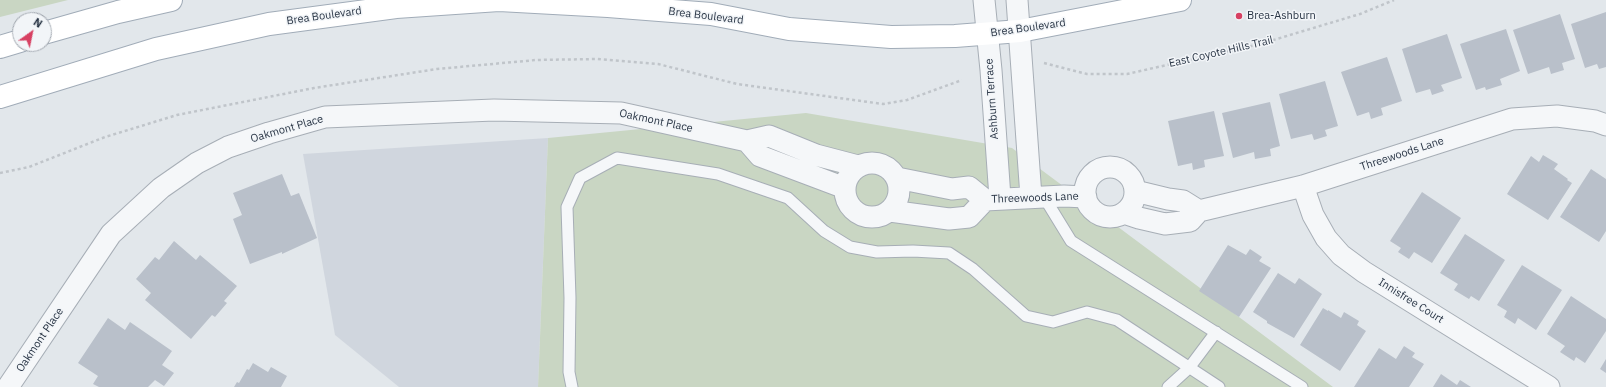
<!DOCTYPE html>
<style>
body{margin:0}
#map{position:relative;width:1606px;height:387px;overflow:hidden;background:#e2e7eb;font-family:"IBM Plex Sans",sans-serif}
canvas{display:block}
.north{position:absolute;left:12px;top:12px;width:40px;height:40px;box-sizing:border-box;background:#f2f5f8;border:1px solid #a2a8b0;border-radius:50%;rotate:33deg;font-size:11px;font-weight:700;line-height:16px;text-align:center;color:#293545}
.north::after{content:'';display:block;margin:auto;width:14px;height:18px;background:#d74062;clip-path:polygon(50% 0,100% 100%,50% 72%,0 100%)}
</style>
<div id="map">
<canvas width="1606" height="387"></canvas>
<div class="north">N</div>
</div>
<script>
const c = document.querySelector('canvas').getContext('2d');
c.lineJoin = 'round';
function paint(path, color) { c.fillStyle = color; c.fill(path, 'evenodd'); }
const toPath = rows => new Path2D(rows.map(r => 'M' + r).join(''));
function strokePath(path, color, width, dash) { c.strokeStyle = color; c.lineWidth = width; c.lineCap = dash ? 'butt' : 'round'; c.setLineDash(dash || []); c.stroke(path); }
function drawText(font, color, halo, rows, align = 'center') {
  c.font = font + ' "IBM Plex Sans",sans-serif'; c.lineWidth = 3; c.setLineDash([]); c.textBaseline = 'middle'; c.strokeStyle = halo; c.fillStyle = color; for (const [text, x, y, turn = 0] of rows) {
    c.save(); c.translate(x, y); c.rotate((+turn || 0) * Math.PI / 180); c.textAlign = isNaN(turn) ? turn : align; if (halo) c.strokeText(text, 0, 0); c.fillText(text, 0, 0); c.restore();
  }
}
paint(toPath([
 [548,138,538,387,399,387,335,335,303,154]
]), '#d0d6de');
paint(toPath([
 [0,0,68,0,0,17],
 [806,113,1012,148,1333,387,538,387,548,138]
]), '#c9d6c3');
paint(toPath([
 [1606,12,1606,67,1599,69,1597,64,1585,68,1571,24],
 [1560,14,1575,59,1562,63,1564,70,1551,74,1549,67,1528,74,1513,30],
 [1506,29,1520,71,1500,79,1502,85,1486,90,1485,87,1476,90,1460,44],
 [1447,34,1462,78,1441,85,1444,91,1432,95,1430,89,1416,93,1402,49],
 [1387,57,1402,101,1381,108,1383,115,1371,119,1369,112,1357,116,1341,72],
 [1325,81,1338,126,1325,130,1327,136,1314,140,1312,134,1291,139,1279,94],
 [1270,102,1280,146,1270,149,1271,156,1255,159,1254,152,1233,158,1222,113],
 [1214,111,1224,156,1204,160,1205,167,1193,170,1192,163,1178,166,1168,121],
 [1543,155,1558,164,1554,169,1568,179,1567,180,1572,183,1548,220,1507,194,1531,156,1539,162],
 [1591,169,1606,179,1606,231,1599,242,1560,217],
 [282,174,291,196,299,193,317,238,282,254,282,252,250,264,233,219,242,215,233,193],
 [1422,192,1461,218,1432,263,1414,252,1409,259,1398,252,1401,248,1390,241],
 [1465,234,1505,260,1479,301,1471,296,1469,299,1454,290,1458,284,1440,273],
 [174,241,196,260,200,255,237,286,224,301,227,303,215,317,212,315,191,339,145,300,151,293,136,279,155,257,159,260],
 [1228,245,1246,255,1250,249,1262,257,1259,261,1271,268,1239,317,1199,291],
 [1522,265,1562,290,1536,330,1518,318,1515,324,1504,317,1507,311,1497,305],
 [1278,273,1295,284,1299,278,1322,294,1294,338,1267,323,1267,321,1253,312],
 [1571,296,1606,319,1606,331,1585,363,1576,357,1574,361,1560,352,1565,346,1547,334],
 [1323,308,1328,311,1328,310,1341,318,1344,312,1359,321,1357,325,1366,331,1340,371,1300,345],
 [108,318,125,330,130,322,172,351,162,365,174,373,164,386,155,380,148,387,99,387,93,384,98,376,78,363],
 [1404,346,1415,353,1412,357,1424,364,1409,387,1354,387,1379,348,1396,359],
 [1606,359,1606,373,1600,369],
 [253,363,268,372,271,367,287,376,281,387,234,387,237,382,239,383,247,369,249,370],
 [1441,374,1457,385,1460,380,1471,387,1433,387]
]), '#b9c0ca');
const lane = toPath([
 [1044,197,1071,241,1302,387],
 [572,387,569,372,570,298,567,207,580,178,617,158,718,174,788,198,824,231,850,247,877,252,913,251,949,253,973,269,1026,316,1053,322,1087,312,1117,320,1219,387],
 [1168,387,1189,368,1216,332]
]);
const street = toPath([
 [984,0,991,70,1000,198],
 [1017,0,1031,197],
 [747,141,760,156,845,188],
 '845 190a27 27 0 1 1 54 0a27 27 0 1 1-54 0Z',
 '1085 192a25 25 0 1 1 50 0a25 25 0 1 1-50 0Z',
 [897,178,952,189,969,187,985,200],
 [1303,186,1313,215,1326,238,1341,255,1364,272,1549,387],
 [1135,191,1168,199,1183,201,1199,211],
 [985,200,1064,196,1086,197],
 [890,211,949,219,969,217,985,200],
 [1124,213,1139,218,1165,224,1190,221,1199,211,1303,186,1512,119,1557,116,1595,121,1606,125],
 [8,387,111,234,161,188,197,163,228,147,269,133,325,117,494,110,621,113,747,141,769,136,816,155,858,166]
]);
const primary = toPath([
 [44,33,118,12,171,0],
 [0,47,20,41],
 [0,97,156,49,269,24,396,7,499,0,608,6,711,14,789,29,891,37,955,36,1020,31,1180,0]
]);
strokePath(lane, '#a7aeb6', 13);
strokePath(street, '#a7aeb6', 23);
strokePath(primary, '#a1acb8', 24);
strokePath(toPath([
 [1044,63,1087,74,1127,74,1260,44,1360,14,1394,0],
 [0,173,29,167,105,137,177,115,314,88,437,69,536,60,597,59,658,64,737,84,883,104,907,100,962,80]
]), '#c0c5ca', 2.5, [3, 3]);
strokePath(lane, '#f5f7f9', 11);
strokePath(street, '#f5f7f9', 21);
strokePath(primary, '#fff', 22);
for (const [x, y, r, color] of [
 [1239,16,4,"#d74062"]
]) { const dot = new Path2D(); dot.arc(x, y, r, 0, 2 * Math.PI); c.fillStyle = color; c.fill(dot); strokePath(dot, '#f2f5f8', 1.5); }
drawText('11px', '#293545', '#f2f5f8', [
 ["Brea Boulevard",324,16,-8],
 ["Brea Boulevard",706,16,7],
 ["Brea Boulevard",1028,28,-8],
 ["East Coyote Hills Trail",1221,52,-13],
 ["Ashburn Terrace",992,99,-94],
 ["Oakmont Place",656,121,12],
 ["Oakmont Place",287,129,-16],
 ["Threewoods Lane",1402,154,-18],
 ["Threewoods Lane",1035,198,-2],
 ["Innisfree Court",1411,301,32],
 ["Oakmont Place",40,340,-56]
]);
drawText('11px', '#293545', '#f2f5f8', [
 ["Brea-Ashburn",1247,16]
], 'left');
</script>
